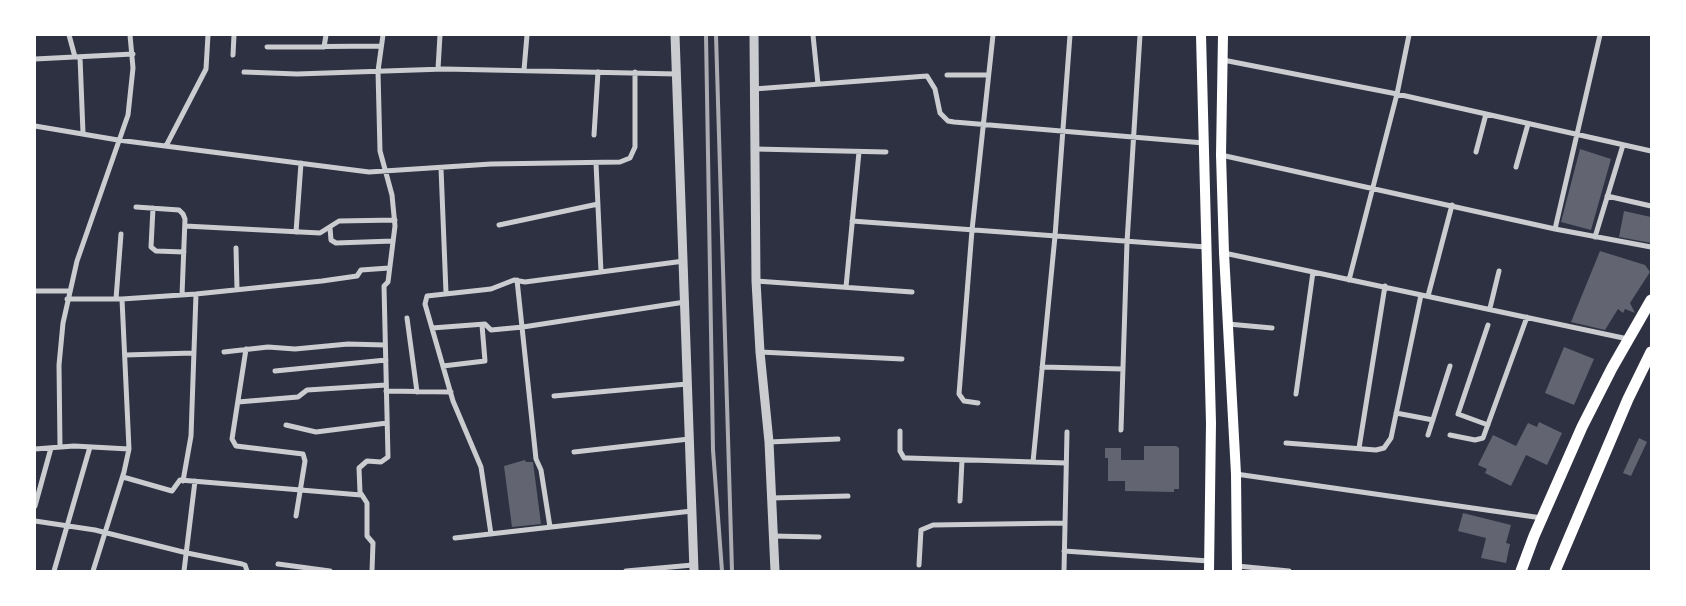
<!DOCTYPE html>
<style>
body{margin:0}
#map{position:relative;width:1686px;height:606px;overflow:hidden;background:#2d3142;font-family:Karla,sans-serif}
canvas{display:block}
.frame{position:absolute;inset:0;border:36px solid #fff;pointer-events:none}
</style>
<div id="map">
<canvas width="1686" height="606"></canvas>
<div class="frame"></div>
</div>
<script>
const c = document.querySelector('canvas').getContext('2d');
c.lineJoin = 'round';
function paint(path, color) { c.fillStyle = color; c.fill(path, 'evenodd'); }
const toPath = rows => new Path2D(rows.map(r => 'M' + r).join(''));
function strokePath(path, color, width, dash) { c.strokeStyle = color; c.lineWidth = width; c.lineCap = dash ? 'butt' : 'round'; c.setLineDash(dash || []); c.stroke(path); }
paint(toPath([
 [1580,149,1611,159,1591,230,1561,222],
 [1624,211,1651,217,1651,243,1619,237],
 [1600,251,1645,265,1650,272,1630,303,1635,313,1625,309,1623,313,1618,309,1605,330,1571,322],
 [1564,347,1594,359,1574,405,1545,393],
 [1539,422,1562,433,1547,465,1526,455,1511,486,1485,473,1487,469,1478,465,1493,435,1516,446,1528,423,1537,427],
 [1639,438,1647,442,1631,476,1623,473],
 [1144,446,1176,446,1179,448,1179,489,1174,489,1174,492,1125,491,1125,481,1108,481,1108,458,1105,458,1105,448,1121,448,1121,460,1144,460],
 [525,460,526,462,533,462,541,524,512,527,504,466],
 [1463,513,1511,525,1506,543,1510,544,1506,563,1481,558,1486,538,1458,531]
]), '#626471');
strokePath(toPath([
 [69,35,75,57],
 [813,35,818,84],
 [267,47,381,46],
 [324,47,326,35],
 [233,55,234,35],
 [80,57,83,133],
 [35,59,133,54],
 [1223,60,1397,94,1651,151],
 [438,69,440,35],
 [524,70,527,35],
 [244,72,297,74,444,69,677,74],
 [947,75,988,75],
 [754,89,927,76,935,89,940,113,948,121,954,122,1204,143],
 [35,126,118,140,369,172,491,164,620,162,630,158,635,147,635,72],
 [594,135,598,72],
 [166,146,206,69,208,35],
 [755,149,886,152],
 [1476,152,1486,114],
 [1221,155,1555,229,1651,247],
 [596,163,601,272],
 [1516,167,1528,124],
 [441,168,446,293],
 [1607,196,1651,206],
 [136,207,179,210,183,214,185,219,182,295],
 [153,208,151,247,156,251,184,252],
 [852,221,1206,247],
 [499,225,598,204],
 [185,226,320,233,339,221,395,220],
 [330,228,331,240,336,243,393,241],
 [1555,229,1600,35],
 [296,232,301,163],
 [1595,237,1623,145],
 [236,248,237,289],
 [1224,253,1628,339],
 [517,280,536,459,541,470,550,527],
 [1349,280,1397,94,1409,35],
 [756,281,912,292],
 [846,287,859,152],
 [35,291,69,291],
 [1428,296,1452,205],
 [67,299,122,299,196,294,322,281,357,276,361,270,389,268],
 [116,299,121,234],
 [1490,308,1499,271],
 [407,318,417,392],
 [1228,324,1272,328],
 [1488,325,1458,414,1488,425],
 [432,328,485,324,491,330,523,327,685,302],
 [246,349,232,439,236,446,303,454,305,461,296,516],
 [224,352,268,347,295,349,348,344,385,345],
 [760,352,902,359],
 [125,355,193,353],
 [443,366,485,361,482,325],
 [1042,367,1123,369],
 [275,371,386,360],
 [386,391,451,392],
 [1296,394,1313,272],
 [554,396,687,384],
 [238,402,298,397,307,390,386,385],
 [978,403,964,401,959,394,972,230,993,35],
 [1396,413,1433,420],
 [286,425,316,432,387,423],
 [1121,430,1127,242,1140,35],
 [900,431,900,451,904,458,908,458,1066,463],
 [1428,435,1450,366],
 [1450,435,1475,440,1483,438,1527,317],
 [769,442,838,439],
 [1286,443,1376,450,1384,448,1391,438,1421,295],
 [60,447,59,365,63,323,77,261,128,115,133,68,130,35],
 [1359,448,1385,286],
 [35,449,74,446,129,449],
 [574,452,689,439],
 [1033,462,1055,236,1070,35],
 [1236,474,1542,518],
 [123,477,172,491,180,480,361,495],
 [183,481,191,436,196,294],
 [771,498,848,496],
 [960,501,962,460],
 [35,506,51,448],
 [35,521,95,530,187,553,242,564,245,565,247,571],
 [491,534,481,467,453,401,425,304,427,296,491,289,514,280,525,282,684,261],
 [773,536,819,537],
 [455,538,692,511],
 [1064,551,1209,561],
 [278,564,330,571],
 [919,565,921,530,933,525,1065,523],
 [1237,566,1289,571],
 [54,571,90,447],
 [93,571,124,472,129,449,122,299],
 [184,571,195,481],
 [372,571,373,543,367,536,367,503,360,492,359,468,367,461,381,462,388,457,384,286,388,282,395,226,392,195,380,151,378,71,383,35],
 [626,571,693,565],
 [1064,571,1067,432]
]), '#caccd0', 5);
strokePath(toPath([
 [675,35,694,571],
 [754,35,756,281,760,352,769,442,775,571]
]), '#caccd0', 9);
strokePath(toPath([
 [1201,35,1211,423,1209,571],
 [1223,35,1221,155,1224,253,1236,474,1237,571]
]), '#fff', 10);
strokePath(toPath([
 [1521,571,1534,536,1582,427,1612,368,1651,300],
 [1555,571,1628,399,1651,352]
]), '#fff', 11);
strokePath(toPath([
 [706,35,713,450,722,571],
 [716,35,732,571]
]), '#abadb3', 4);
</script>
